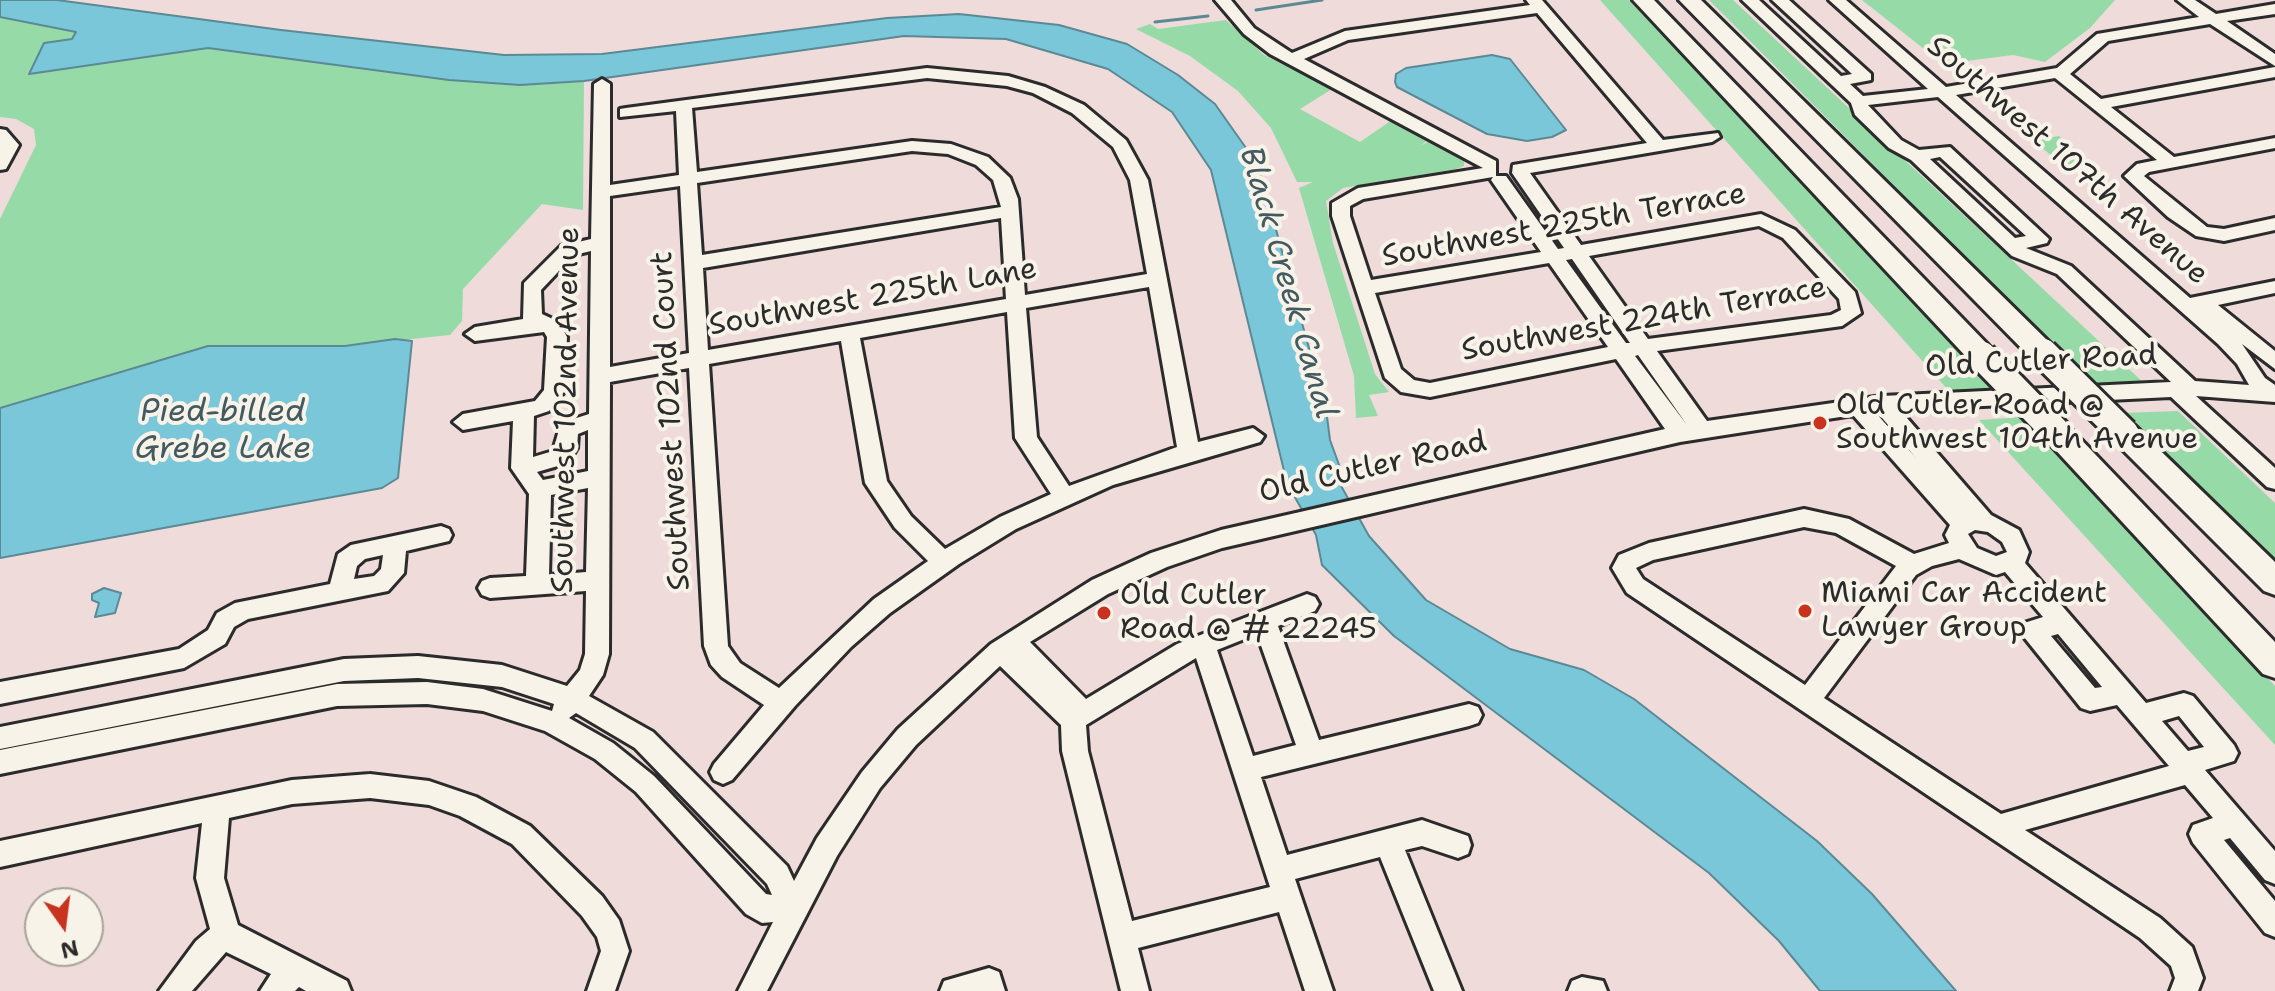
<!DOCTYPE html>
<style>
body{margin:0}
#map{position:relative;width:2275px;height:991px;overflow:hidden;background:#eedbda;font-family:"Shantell Sans",sans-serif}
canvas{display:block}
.north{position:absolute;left:24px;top:887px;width:80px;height:80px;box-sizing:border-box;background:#f7f3e8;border:2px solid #a5a39c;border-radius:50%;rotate:166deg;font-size:22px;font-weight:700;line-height:32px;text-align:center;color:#2b2b2b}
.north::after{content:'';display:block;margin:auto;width:28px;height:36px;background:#c8321e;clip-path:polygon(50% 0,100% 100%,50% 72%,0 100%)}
</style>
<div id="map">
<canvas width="2275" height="991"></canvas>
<div class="north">N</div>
</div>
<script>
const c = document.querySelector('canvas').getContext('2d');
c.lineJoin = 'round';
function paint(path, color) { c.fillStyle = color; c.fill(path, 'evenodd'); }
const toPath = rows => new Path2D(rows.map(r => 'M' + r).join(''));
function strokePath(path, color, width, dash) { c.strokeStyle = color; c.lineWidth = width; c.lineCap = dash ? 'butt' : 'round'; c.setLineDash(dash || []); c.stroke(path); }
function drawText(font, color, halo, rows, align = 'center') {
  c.font = font + ' "Shantell Sans",sans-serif'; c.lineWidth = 8; c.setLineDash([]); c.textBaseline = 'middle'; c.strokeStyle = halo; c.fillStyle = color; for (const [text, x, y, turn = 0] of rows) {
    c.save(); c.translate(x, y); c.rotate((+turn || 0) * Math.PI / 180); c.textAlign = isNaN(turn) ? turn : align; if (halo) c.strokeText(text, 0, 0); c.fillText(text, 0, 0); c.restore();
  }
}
paint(toPath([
 [1600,0,1629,0,1998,390,1950,392],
 [1709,0,1733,0,2146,385,2094,386],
 [1862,0,2115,0,2090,28,2045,62,2013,55,1943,64],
 [0,17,76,32,72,39,44,43,28,73,208,48,449,80,520,85,584,81,583,210,542,204,463,289,462,321,450,335,345,346,208,346,0,408,0,219,36,145,34,129,16,119,0,117],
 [1226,20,1264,55,1332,89,1300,109,1360,142,1392,120,1428,140,1420,146,1430,141,1464,161,1464,166,1456,169,1343,188,1326,201,1333,243,1375,374,1389,392,1369,395,1378,416,1356,418,1354,376,1299,188,1313,182,1297,182,1271,128,1238,91,1190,56,1136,29,1150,24,1158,29],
 [2059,136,2095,166,2068,170,2033,140],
 [2178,411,2275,503,2275,559,2122,413],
 [2023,417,2275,686,2275,745,1979,420]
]), '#96dba7');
const water = toPath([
 [0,0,57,0,281,30,504,55,602,54,887,18,959,14,1059,25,1127,44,1178,75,1215,104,1258,165,1326,409,1330,440,1342,473,1340,484,1369,536,1426,600,1510,649,1584,670,1634,699,1817,841,1872,894,1956,991,1820,991,1779,941,1709,873,1394,636,1322,565,1316,535,1287,483,1211,170,1172,112,1108,69,1006,39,904,36,584,81,520,85,449,80,208,48,29,74,44,43,72,39,76,32,0,17,0,0],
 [1492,55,1510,59,1566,130,1552,137,1527,141,1487,134,1397,87,1395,82,1396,74,1406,68,1492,55],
 [395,339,412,341,398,478,382,488,0,558,0,408,208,346,345,346,395,339],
 [104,588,121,593,115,613,95,617,99,603,92,600,92,594,104,588]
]);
paint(water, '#7bc7da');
strokePath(water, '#5b8994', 2);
strokePath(toPath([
 [1256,10,1322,0],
 [1155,22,1208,16]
]), '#5b8994', 3);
const minor = toPath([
 [1215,0,1231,0,1254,28,1292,53,1345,31,1530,5,1526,0,1542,0,1663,140,1718,133,1720,137,1712,142,1530,173,1581,245,1761,214,1795,230,1855,292,1861,313,1842,326,1657,351,1707,421,1882,396,2171,382,2057,274,2012,256,1911,160,1889,148,1855,115,1851,103,1742,0,1759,0,1841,76,1852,74,1772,0,1789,0,1871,74,1871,80,1850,84,1863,96,1928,89,1829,0,1846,0,1946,87,2057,68,2097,34,2199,17,2177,0,2195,0,2216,14,2275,4,2275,14,2227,21,2275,54,2275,66,2210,24,2108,41,2070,74,2101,99,2275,67,2275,77,2111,107,2174,157,2275,138,2275,148,2149,172,2144,176,2207,227,2224,229,2275,218,2275,230,2224,241,2196,236,2168,217,2124,176,2137,164,2157,160,2055,78,1956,95,2190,298,2275,281,2275,293,2218,305,2275,351,2275,369,2242,344,2265,378,2275,385,2275,402,2196,396,2275,468,2275,489,2267,487,2171,397,1900,410,1991,515,2019,530,2029,552,2025,563,2146,703,2184,693,2193,696,2234,745,2238,753,2234,761,2205,770,2275,851,2275,884,2265,880,2230,838,2224,840,2275,901,2275,937,2265,933,2193,843,2189,834,2193,825,2213,818,2185,785,2025,830,2160,918,2192,947,2203,978,2198,991,2170,991,2175,978,2171,966,2140,938,1627,593,1612,568,1619,555,1649,543,1804,509,1849,519,1914,554,1949,543,1945,535,1950,525,1853,415,1680,442,1222,548,1167,567,1108,594,1030,642,1086,699,1177,644,1307,594,1315,597,1319,604,1315,611,1278,626,1319,740,1469,704,1478,707,1482,715,1478,723,1469,726,1261,777,1287,855,1422,820,1468,836,1471,845,1468,854,1458,858,1422,846,1405,850,1462,991,1434,991,1380,857,1295,879,1333,991,1305,991,1279,912,1138,948,1149,991,1121,991,1062,751,1061,725,1000,666,916,745,880,788,837,856,767,991,738,991,773,922,762,923,746,914,636,792,595,759,545,731,483,711,427,704,337,706,0,774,0,750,337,684,427,682,483,689,552,711,554,704,502,687,418,678,344,681,0,749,0,727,344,659,418,656,502,665,567,686,580,670,585,654,586,591,490,598,482,595,478,588,482,581,490,578,526,576,529,494,511,468,513,421,463,430,453,422,463,414,535,401,544,390,547,337,544,332,475,341,465,334,475,327,523,319,524,283,561,246,591,239,594,84,602,79,610,84,610,185,679,175,676,111,620,117,620,109,626,108,927,68,1008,76,1045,87,1084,105,1126,140,1148,180,1198,442,1253,428,1264,436,1260,442,1113,485,1016,529,959,564,890,613,851,647,795,706,732,780,723,784,714,780,710,772,714,764,764,705,722,677,711,665,704,646,689,368,610,382,609,654,603,675,589,696,653,732,787,866,794,881,817,838,862,772,898,729,991,644,1092,580,1151,553,1221,530,1665,429,1616,359,1430,397,1401,392,1385,378,1332,216,1332,203,1358,188,1483,168,1270,54,1244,34,1215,0],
 [1537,13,1647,143,1513,165,1512,173,1564,248,1558,249,1506,176,1496,176,1496,161,1304,59,1348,40,1537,13],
 [927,78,1007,86,1033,93,1072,113,1113,147,1130,180,1147,274,1025,295,1018,199,1010,178,988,157,951,144,912,141,697,172,692,108,927,78],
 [1938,97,2218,344,2237,364,2249,385,2195,381,2071,266,2026,248,2047,243,2049,239,1950,147,1919,150,1901,140,1868,105,1938,97],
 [912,151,948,154,976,165,993,180,1001,207,702,255,697,183,912,151],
 [1940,157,2026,236,2015,238,1930,159,1940,157],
 [1493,177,1491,180,1541,252,1371,280,1350,216,1350,206,1363,199,1493,177],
 [680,186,689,353,610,367,610,196,680,186],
 [1001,218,1006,299,708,350,703,268,1001,218],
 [1759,226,1783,238,1839,299,1841,310,1831,315,1648,339,1589,256,1759,226],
 [591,251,589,414,561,423,553,451,533,457,534,416,549,411,564,392,567,337,559,322,542,314,541,290,574,255,591,251],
 [1572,259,1630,343,1626,343,1566,260,1572,259],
 [1549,263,1608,347,1430,383,1414,380,1401,369,1375,293,1549,263],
 [1149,287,1177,447,1069,486,1037,437,1026,308,1149,287],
 [1007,312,1015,438,1051,494,1000,517,945,549,911,516,887,481,860,338,1007,312],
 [841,341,865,483,895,528,928,561,874,599,779,688,740,663,728,646,709,364,841,341],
 [1638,355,1687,425,1635,356,1638,355],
 [1875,412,1877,412,1916,458,1875,412],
 [588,430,588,471,543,480,537,472,568,463,577,448,578,434,588,430],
 [588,488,586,572,549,575,551,495,588,488],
 [1804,527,1836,533,1896,566,1805,685,1643,579,1636,568,1653,560,1804,527],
 [1975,530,1988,532,2002,542,2007,552,1996,556,1977,548,1968,534,1975,530],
 [1959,559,1996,575,2005,572,2043,617,2024,623,2020,630,2024,637,2081,708,2090,711,2117,705,2169,766,2001,814,1824,698,1916,575,1932,566,1959,559],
 [1257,634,1296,745,1253,756,1217,650,1257,634],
 [2058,634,2102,687,2095,688,2051,636,2058,634],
 [1196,658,1270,887,1132,921,1088,751,1086,725,1196,658],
 [576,713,635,748,767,884,772,895,766,894,654,776,613,743,569,718,576,713],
 [2179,716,2204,747,2188,751,2162,721,2179,716],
 [0,129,6,130,19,145,6,169,0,170,0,129],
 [441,526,449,529,452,535,449,541,406,551,404,573,388,591,248,619,234,627,225,644,184,668,0,704,0,682,179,649,208,630,217,613,235,603,330,584,338,554,351,545,441,526],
 [383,555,381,569,374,576,354,579,357,566,365,559,383,555],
 [370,774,429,781,476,797,530,826,602,896,619,920,629,951,615,991,587,991,601,951,597,937,582,916,512,844,460,816,429,805,370,798,292,804,229,818,224,878,238,925,347,981,351,991,306,991,299,987,295,991,260,991,271,974,226,952,192,991,159,991,196,941,210,929,196,878,202,823,0,867,0,841,292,780,370,774],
 [989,968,999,972,1005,991,940,991,944,981,989,968],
 [1582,977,1603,981,1607,991,1568,991,1572,981,1582,977]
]);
const highway = toPath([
 [1633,0,1654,0,1992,349,1996,356,1992,363,1982,366,1972,363,1633,0],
 [1679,0,1701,0,2053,346,2057,353,2053,360,2043,363,2033,360,1679,0],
 [2124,422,2134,425,2275,562,2275,595,2264,591,2114,441,2110,433,2114,425,2124,422],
 [2060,425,2070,428,2275,642,2275,678,2263,674,2050,444,2046,436,2050,428,2060,425]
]);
strokePath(minor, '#2b2b2b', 6);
strokePath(highway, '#2b2b2b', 6);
paint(minor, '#f7f3e8');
paint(highway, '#f7f3e8');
const highwayBridge = toPath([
 [2043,353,2124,433],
 [1982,356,2060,436]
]);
strokePath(highwayBridge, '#2b2b2b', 34, []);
strokePath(highwayBridge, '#f7f3e8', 28);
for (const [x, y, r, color] of [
 [1820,423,8,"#c8321e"],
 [1805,611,8,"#c8321e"],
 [1104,613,8,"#c8321e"]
]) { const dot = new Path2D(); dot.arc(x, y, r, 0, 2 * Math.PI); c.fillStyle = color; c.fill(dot); strokePath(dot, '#f7f3e8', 3); }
drawText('30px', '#2b2b2b', '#f7f3e8', [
 ["Southwest 107th Avenue",2067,161,41],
 ["Southwest 225th Terrace",1564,226,-10],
 ["Southwest 225th Lane",873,298,-10],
 ["Southwest 224th Terrace",1644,320,-10],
 ["Old Cutler Road",2041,362,-3],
 ["Southwest 102nd Avenue",567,410,-89],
 ["Southwest 102nd Court",672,421,-93],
 ["Old Cutler Road",1373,468,-13]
]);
drawText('30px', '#2b2b2b', '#f7f3e8', [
 ["Old Cutler Road @",1836,406],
 ["Southwest 104th Avenue",1836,440],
 ["Miami Car Accident",1821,594],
 ["Lawyer Group",1821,628],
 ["Old Cutler",1120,596],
 ["Road @ # 22245",1120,630]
], 'left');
drawText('italic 32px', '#435a60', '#f7f3e8', [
 ["Black Creek Canal",1287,283,74],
 ["Pied-billed",223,413],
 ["Grebe Lake",223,450]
]);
</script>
